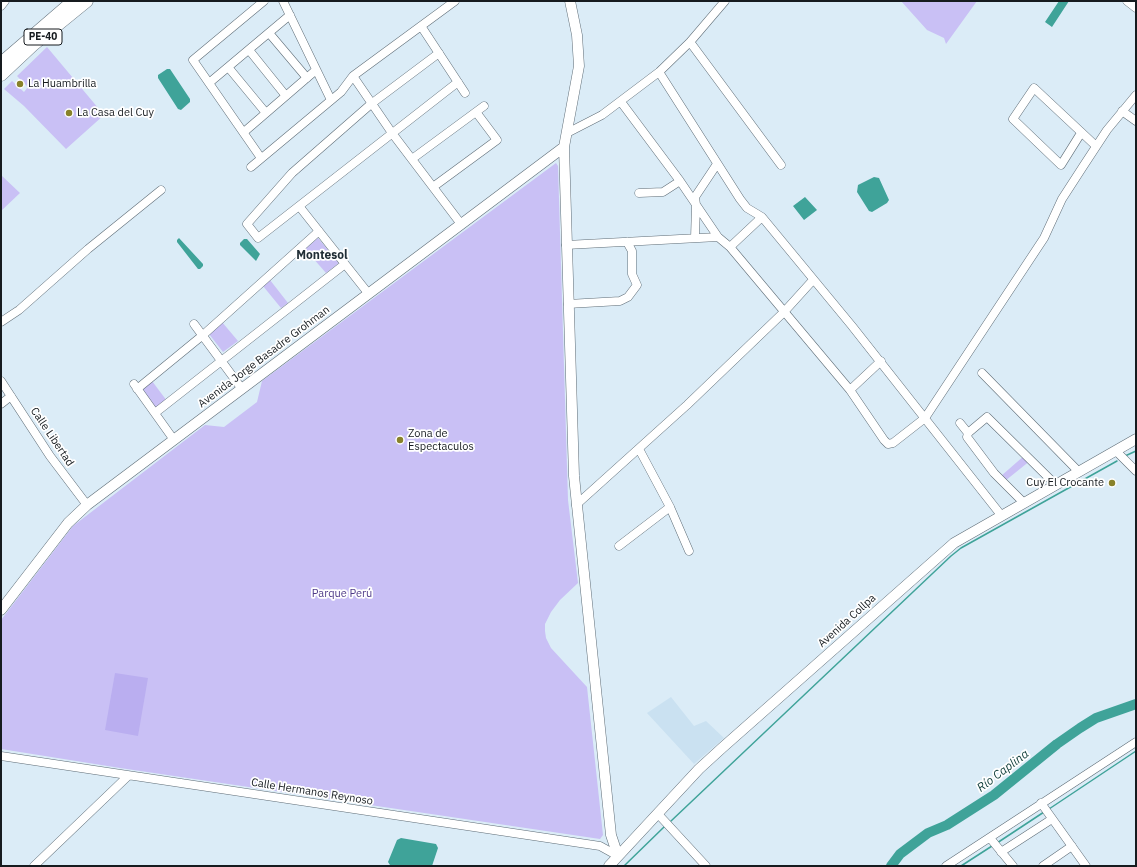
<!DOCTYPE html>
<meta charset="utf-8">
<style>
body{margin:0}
#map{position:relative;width:1137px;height:867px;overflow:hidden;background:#dbecf7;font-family:"IBM Plex Sans",sans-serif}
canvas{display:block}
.frame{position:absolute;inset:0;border:2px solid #161b1f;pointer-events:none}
</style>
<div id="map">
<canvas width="1137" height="867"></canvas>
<div class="frame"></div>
</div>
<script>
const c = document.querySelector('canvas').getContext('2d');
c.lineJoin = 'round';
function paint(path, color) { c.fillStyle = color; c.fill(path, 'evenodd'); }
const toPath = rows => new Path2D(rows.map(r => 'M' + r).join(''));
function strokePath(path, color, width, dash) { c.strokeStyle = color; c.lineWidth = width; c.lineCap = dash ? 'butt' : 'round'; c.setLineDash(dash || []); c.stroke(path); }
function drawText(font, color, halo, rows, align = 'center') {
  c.font = font + ' "IBM Plex Sans",sans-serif'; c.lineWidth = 3.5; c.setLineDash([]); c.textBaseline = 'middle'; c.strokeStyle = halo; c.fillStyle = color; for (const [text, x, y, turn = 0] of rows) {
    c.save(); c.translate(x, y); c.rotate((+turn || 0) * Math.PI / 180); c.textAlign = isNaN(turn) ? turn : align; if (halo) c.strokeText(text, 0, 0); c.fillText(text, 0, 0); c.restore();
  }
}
paint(toPath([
 [671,697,694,726,706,721,724,738,694,764,647,713]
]), '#cae1f1');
paint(toPath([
 [901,1,977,1,946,44,944,38,927,30],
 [47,47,104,115,66,149,24,106,4,89,12,81,24,92,28,87,17,76],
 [556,163,558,166,568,500,578,583,560,600,551,612,545,624,545,631,546,638,551,648,587,687,603,835,600,839,120,768,1,749,1,620,73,526,205,425,224,427,257,402,262,381],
 [1,175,20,193,1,211],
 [318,238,339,263,326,273,305,249],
 [270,280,288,303,281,308,263,286],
 [222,322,238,341,223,352,209,334],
 [152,381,167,401,156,409,141,389],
 [1025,455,1031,460,1005,481,1001,476]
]), '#c9c0f5');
paint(toPath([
 [115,673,148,678,138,736,105,730]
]), '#baaef0');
paint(toPath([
 [1059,1,1069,1,1052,27,1045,22],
 [167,69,170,69,190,99,190,102,181,110,178,109,158,78,158,75],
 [874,177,879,178,889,200,887,203,872,212,869,211,857,192,858,185],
 [805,197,817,210,804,220,793,206],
 [179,238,203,264,203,266,200,269,198,269,177,242,177,240],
 [244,239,247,239,260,254,256,261,240,245,240,243],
 [401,838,436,844,438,848,432,866,390,865,388,862,397,840]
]), '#3fa399');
strokePath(toPath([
 [1125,456,1136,451],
 [1049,809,1136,751],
 [671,821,951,556,961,548,1117,461],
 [997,843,1044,812],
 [624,866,664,827],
 [961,866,992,846]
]), '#3fa399', 1.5);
strokePath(toPath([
 [891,866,900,854,928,833,947,825,994,795,1057,744,1080,728,1096,718,1136,704]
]), '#3fa399', 10);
const minor = toPath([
 [283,1,331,100],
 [1127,1,1136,8],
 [1,6,5,1],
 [421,26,465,93],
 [269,33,307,78],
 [690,42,781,165],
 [249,50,286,96],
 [439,53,371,104,292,173,247,224,258,238,458,82],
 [228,67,266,113],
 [659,72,740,199,747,208,762,217,852,326,1001,515],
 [353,76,392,133,461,224],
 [209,83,290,15],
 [621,102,680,181,718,237,730,247,850,390,884,440,888,444,893,443,925,418,1044,238,1062,199,1084,165,1107,130,1136,95],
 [1122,111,1136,121],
 [244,132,316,70],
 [567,133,602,115,659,72,690,42,725,1],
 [1081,133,1061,165,1013,119,1034,88,1096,146],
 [261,158,193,60,264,1],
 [412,159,484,106],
 [251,167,341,92,353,76,455,1],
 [433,187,497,140,476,112],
 [639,193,663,192,680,181],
 [299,206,368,293],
 [695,238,696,205,695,197,717,164],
 [566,245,718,237],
 [730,247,762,217],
 [568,304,620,301,628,297,637,285,632,274,632,251,627,242],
 [1,322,19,310,88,249,161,190],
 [194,324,242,389],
 [982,373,1079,472],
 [1,381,50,456,87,505],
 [134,384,174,440],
 [137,389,203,335,319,231],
 [850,390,881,361],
 [1,404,11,396],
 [155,413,345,264],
 [960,423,968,433],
 [639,449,670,507,689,551],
 [1116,451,1136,471],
 [1024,503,994,473,967,437,968,433,987,417,1056,485],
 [576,505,687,405,784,312,813,280],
 [619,546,670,507],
 [1,756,600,846,618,856],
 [1041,803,1086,866],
 [658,814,706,866],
 [990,838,1013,866],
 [1001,852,1052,819],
 [34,866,128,776],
 [946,866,1136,742],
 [1043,866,1072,846]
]);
const major = toPath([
 [570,1,577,35,579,66,564,147,574,476,611,835,618,856],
 [1,610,68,523,87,505,564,147],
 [609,866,699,769,722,748,954,543,1136,439]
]);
const highway = toPath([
 [1,63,73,1],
 [1,75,33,45,87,1]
]);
strokePath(minor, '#5e6c76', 9);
strokePath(major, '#5e6c76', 11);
strokePath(highway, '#5e6c76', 13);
strokePath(minor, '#fff', 8);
strokePath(major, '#fff', 10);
strokePath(highway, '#fff', 12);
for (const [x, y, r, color] of [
 [20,84,4,"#88822a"],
 [69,113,4,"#88822a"],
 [400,440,4,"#88822a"],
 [1112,483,4,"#88822a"]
]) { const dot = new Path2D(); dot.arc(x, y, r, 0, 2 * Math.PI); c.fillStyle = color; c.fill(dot); strokePath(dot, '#fff', 1.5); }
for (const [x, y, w] of [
 [43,37,38]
]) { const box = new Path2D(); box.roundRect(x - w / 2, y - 8, w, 16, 3); c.fillStyle = '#fff'; c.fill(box); strokePath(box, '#161b1f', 1); }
drawText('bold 10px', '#161b1f', null, [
 ["PE-40",43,37]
]);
drawText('11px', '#161b1f', '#fff', [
 ["La Huambrilla",28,84],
 ["La Casa del Cuy",77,113],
 ["Zona de",408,434],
 ["Espectaculos",408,447],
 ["Cuy El Crocante",1104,483,"right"]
], 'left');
drawText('11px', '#161b1f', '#fff', [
 ["Avenida Jorge Basadre Grohman",264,357,-37],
 ["Calle Libertad",52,437,56],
 ["Avenida Collpa",847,621,-42],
 ["Calle Hermanos Reynoso",312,792,9]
]);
drawText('11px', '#4f3b88', '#fff', [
 ["Parque Perú",342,594]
]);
drawText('bold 12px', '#212e36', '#fff', [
 ["Montesol",322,256]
]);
drawText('italic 12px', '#0c3b37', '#fff', [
 ["Río Caplina",1003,771,-37]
]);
</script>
